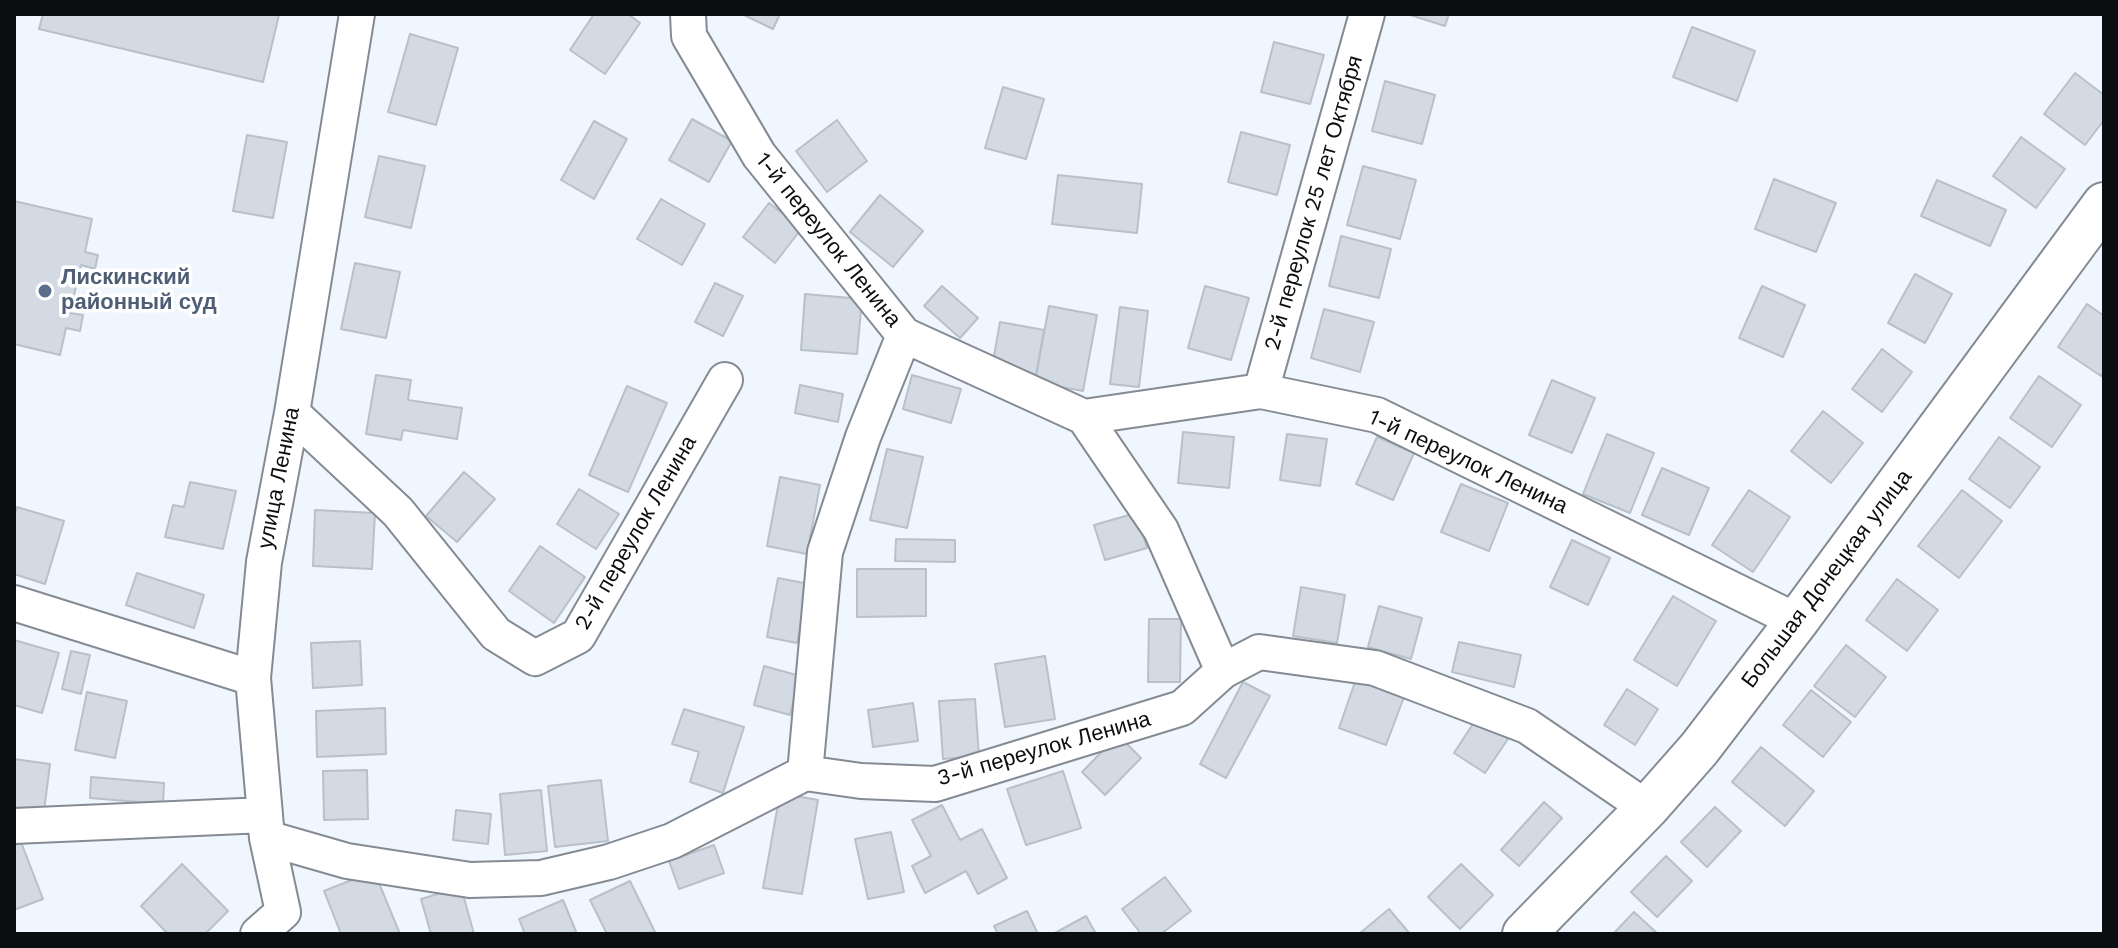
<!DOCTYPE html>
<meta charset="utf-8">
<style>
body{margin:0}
#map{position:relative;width:2118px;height:948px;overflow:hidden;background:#f0f6fe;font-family:"Work Sans",sans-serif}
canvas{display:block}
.frame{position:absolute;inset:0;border:16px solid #0b0e11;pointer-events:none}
</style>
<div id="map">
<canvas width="2118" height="948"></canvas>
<div class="frame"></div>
</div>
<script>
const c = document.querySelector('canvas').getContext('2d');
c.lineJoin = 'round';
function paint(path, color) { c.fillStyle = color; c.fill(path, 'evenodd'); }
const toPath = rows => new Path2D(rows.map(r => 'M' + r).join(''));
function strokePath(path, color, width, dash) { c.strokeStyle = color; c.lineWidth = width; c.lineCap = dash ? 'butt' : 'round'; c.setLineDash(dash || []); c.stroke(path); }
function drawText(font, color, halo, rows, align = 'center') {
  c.font = font + ' "Work Sans",sans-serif'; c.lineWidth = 7; c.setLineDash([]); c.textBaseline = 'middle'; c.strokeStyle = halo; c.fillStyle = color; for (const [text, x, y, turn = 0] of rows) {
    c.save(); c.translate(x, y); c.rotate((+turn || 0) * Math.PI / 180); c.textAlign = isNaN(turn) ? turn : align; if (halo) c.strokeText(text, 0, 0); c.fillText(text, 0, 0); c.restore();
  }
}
const building = toPath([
 [43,14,274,14,279,15,263,82,39,29,43,14],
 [594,14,628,14,640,23,605,74,570,50,594,14],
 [742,14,780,14,773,29,742,14],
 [1407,14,1449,14,1445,26,1407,14],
 [1692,27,1755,51,1737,101,1673,77,1692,27],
 [410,34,458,48,436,125,388,112,410,34],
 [1274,42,1324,55,1310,104,1261,92,1274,42],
 [2075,73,2104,95,2104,120,2085,145,2044,114,2075,73],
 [1385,81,1435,95,1422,144,1372,131,1385,81],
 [1003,87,1044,99,1026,159,985,148,1003,87],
 [692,119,732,141,709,182,669,160,692,119],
 [837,120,867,161,827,192,796,151,837,120],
 [594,121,627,139,594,199,561,180,594,121],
 [1241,132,1290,145,1277,195,1228,182,1241,132],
 [247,135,287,142,273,218,233,211,247,135],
 [2021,137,2065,169,2036,208,1993,176,2021,137],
 [379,156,425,166,411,228,365,217,379,156],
 [1363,166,1416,180,1400,239,1347,225,1363,166],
 [1058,175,1142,184,1137,233,1052,224,1058,175],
 [1774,179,1836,203,1816,252,1755,229,1774,179],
 [1937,180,2006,210,1990,246,1921,216,1937,180],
 [880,195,923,231,893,267,850,232,880,195],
 [661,199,705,224,682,265,637,239,661,199],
 [14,201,92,219,85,252,98,255,95,269,81,265,70,313,83,315,80,331,66,328,60,355,14,344,14,201],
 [769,203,802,228,775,263,743,237,769,203],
 [1341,236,1391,249,1379,298,1329,286,1341,236],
 [355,263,400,272,386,338,341,329,355,263],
 [1915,274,1952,294,1925,343,1888,323,1915,274],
 [715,283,743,296,723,336,695,322,715,283],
 [942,286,978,318,960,338,924,306,942,286],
 [1205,286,1249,298,1231,360,1188,348,1205,286],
 [1762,286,1805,305,1783,357,1739,338,1762,286],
 [805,294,862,299,857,354,801,350,805,294],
 [2087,304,2104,316,2104,371,2101,376,2058,347,2087,304],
 [1049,306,1097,315,1083,391,1035,382,1049,306],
 [1120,307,1148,311,1139,387,1110,384,1120,307],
 [1324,309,1374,322,1360,372,1311,358,1324,309],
 [1000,322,1044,330,1036,375,992,367,1000,322],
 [1882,349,1912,372,1882,412,1852,389,1882,349],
 [376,375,411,380,408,400,462,408,457,439,403,430,401,440,366,434,376,375],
 [912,375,961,389,951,423,903,409,912,375],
 [2039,376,2081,405,2052,447,2010,418,2039,376],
 [1552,380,1595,398,1572,453,1529,435,1552,380],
 [800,385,843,394,838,422,795,413,800,385],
 [627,386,667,403,628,492,589,475,627,386],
 [1823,411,1863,443,1831,483,1791,451,1823,411],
 [1183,432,1234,437,1229,488,1178,483,1183,432],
 [1287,434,1327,439,1320,486,1280,480,1287,434],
 [1607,434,1654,453,1630,513,1583,494,1607,434],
 [1377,437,1414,453,1393,500,1356,484,1377,437],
 [1999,437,2040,467,2010,508,1969,479,1999,437],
 [887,449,923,457,907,528,870,520,887,449],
 [1662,468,1709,488,1689,535,1642,515,1662,468],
 [464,472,495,499,457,542,426,516,464,472],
 [780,477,820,485,807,554,767,546,780,477],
 [190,482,236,491,223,549,165,537,173,505,184,507,190,482],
 [1461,484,1508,503,1489,551,1441,532,1461,484],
 [579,489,619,514,596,549,557,524,579,489],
 [1749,490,1790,517,1753,572,1712,545,1749,490],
 [1962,490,2002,521,1959,578,1918,546,1962,490],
 [17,507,64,521,45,584,14,574,14,516,17,507],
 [315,510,375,513,372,569,313,566,315,510],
 [1136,513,1147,548,1105,560,1094,525,1136,513],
 [896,539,955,540,955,562,895,561,896,539],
 [1572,540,1610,558,1588,605,1550,587,1572,540],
 [540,546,585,577,554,623,509,591,540,546],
 [857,569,926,569,926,616,857,617,857,569],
 [137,573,204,595,194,628,126,605,137,573],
 [778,578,809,584,797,643,767,637,778,578],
 [1897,579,1938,610,1907,651,1866,620,1897,579],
 [1301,587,1345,595,1337,643,1293,636,1301,587],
 [1673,596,1716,621,1677,686,1634,660,1673,596],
 [1379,606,1422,618,1411,659,1368,647,1379,606],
 [1149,619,1181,619,1180,682,1148,682,1149,619],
 [14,640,59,653,42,713,14,705,14,640],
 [360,641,362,685,313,688,311,643,360,641],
 [1459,642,1521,655,1514,687,1452,672,1459,642],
 [1846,645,1886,677,1855,717,1814,686,1846,645],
 [71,651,90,655,81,694,62,689,71,651],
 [1045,656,1055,719,1005,727,995,664,1045,656],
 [764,666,800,676,790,715,754,705,764,666],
 [1356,679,1404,697,1386,745,1339,728,1356,679],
 [1243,682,1270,696,1226,778,1200,764,1243,682],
 [1627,689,1658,709,1635,745,1604,725,1627,689],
 [1811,690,1851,722,1823,757,1783,725,1811,690],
 [87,692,127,701,115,758,75,750,87,692],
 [975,699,979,756,943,759,939,701,975,699],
 [913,703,918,741,873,747,868,710,913,703],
 [385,708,386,754,317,757,316,711,385,708],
 [684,709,744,727,723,793,690,782,699,752,672,744,684,709],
 [1478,716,1510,736,1485,773,1454,753,1478,716],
 [1118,735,1141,758,1105,795,1082,772,1118,735],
 [1761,747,1814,791,1785,826,1732,782,1761,747],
 [14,759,50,764,44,811,14,808,14,759],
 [367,770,368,819,324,820,323,771,367,770],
 [1063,771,1081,828,1026,845,1007,789,1063,771],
 [91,777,164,783,163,804,90,798,91,777],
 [601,780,608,841,555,847,548,786,601,780],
 [541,790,547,851,505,855,500,794,541,790],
 [780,793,818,800,802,894,763,888,780,793],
 [1544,802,1562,818,1519,866,1501,850,1544,802],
 [942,805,960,840,982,829,1007,878,978,894,966,871,925,893,912,866,931,856,912,820,942,805],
 [1715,807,1741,831,1707,867,1681,842,1715,807],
 [456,810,491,814,488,844,453,840,456,810],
 [891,832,904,892,868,899,855,839,891,832],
 [21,842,43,899,14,910,14,845,21,842],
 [714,845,724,873,679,889,669,861,714,845],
 [1666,856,1692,881,1657,917,1631,892,1666,856],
 [182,864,228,911,205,934,168,934,141,906,182,864],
 [1461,864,1493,895,1460,929,1428,897,1461,864],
 [374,871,400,934,341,934,324,891,374,871],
 [1165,877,1191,911,1161,934,1141,934,1122,909,1165,877],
 [630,881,656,934,607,934,590,900,630,881],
 [461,887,474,934,431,934,421,899,461,887],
 [563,900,577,934,525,934,519,919,563,900],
 [1389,909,1410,934,1359,934,1389,909],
 [1027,911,1038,934,998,934,994,926,1027,911],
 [1634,912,1658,934,1613,934,1634,912],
 [1086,916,1096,934,1053,934,1086,916]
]);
paint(building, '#d3dae4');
strokePath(building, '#b8c0c9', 2);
const minor = toPath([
 [688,14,689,36,759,155,904,335,1084,417,1261,391,1377,415,1797,621],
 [1261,391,1367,14],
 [292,413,398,512,496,634,535,658,578,636,725,380],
 [1084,417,1161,530,1223,671],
 [14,603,253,678],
 [805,773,825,552,863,437,904,335],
 [14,826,265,815],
 [267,838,347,861,470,880,541,878,609,862,672,841,805,773,861,781,935,784,1182,708,1223,671,1259,652,1375,668,1527,726,1647,808],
 [258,934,283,912,267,838,253,678,264,562,292,413,357,14]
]);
const tertiary = toPath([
 [1524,934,1647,808,1699,749,1797,621,2104,204]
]);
strokePath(minor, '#848b94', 38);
strokePath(tertiary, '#848b94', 46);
strokePath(minor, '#fff', 34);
strokePath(tertiary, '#fff', 42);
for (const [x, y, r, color] of [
 [45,291,8,"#5c6f8a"]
]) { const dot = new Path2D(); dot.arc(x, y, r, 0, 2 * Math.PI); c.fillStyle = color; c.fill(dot); strokePath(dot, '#fff', 3); }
drawText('22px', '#0b0e11', '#fff', [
 ["2-й переулок 25 лет Октября",1314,203,-74],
 ["1-й переулок Ленина",828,240,51],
 ["1-й переулок Ленина",1468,462,25],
 ["улица Ленина",279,478,-79],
 ["2-й переулок Ленина",636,533,-60],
 ["Большая Донецкая улица",1827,579,-53],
 ["3-й переулок Ленина",1044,749,-16]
]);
drawText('bold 22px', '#4e5e75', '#fff', [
 ["Лискинский",61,278],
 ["районный суд",61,303]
], 'left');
</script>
